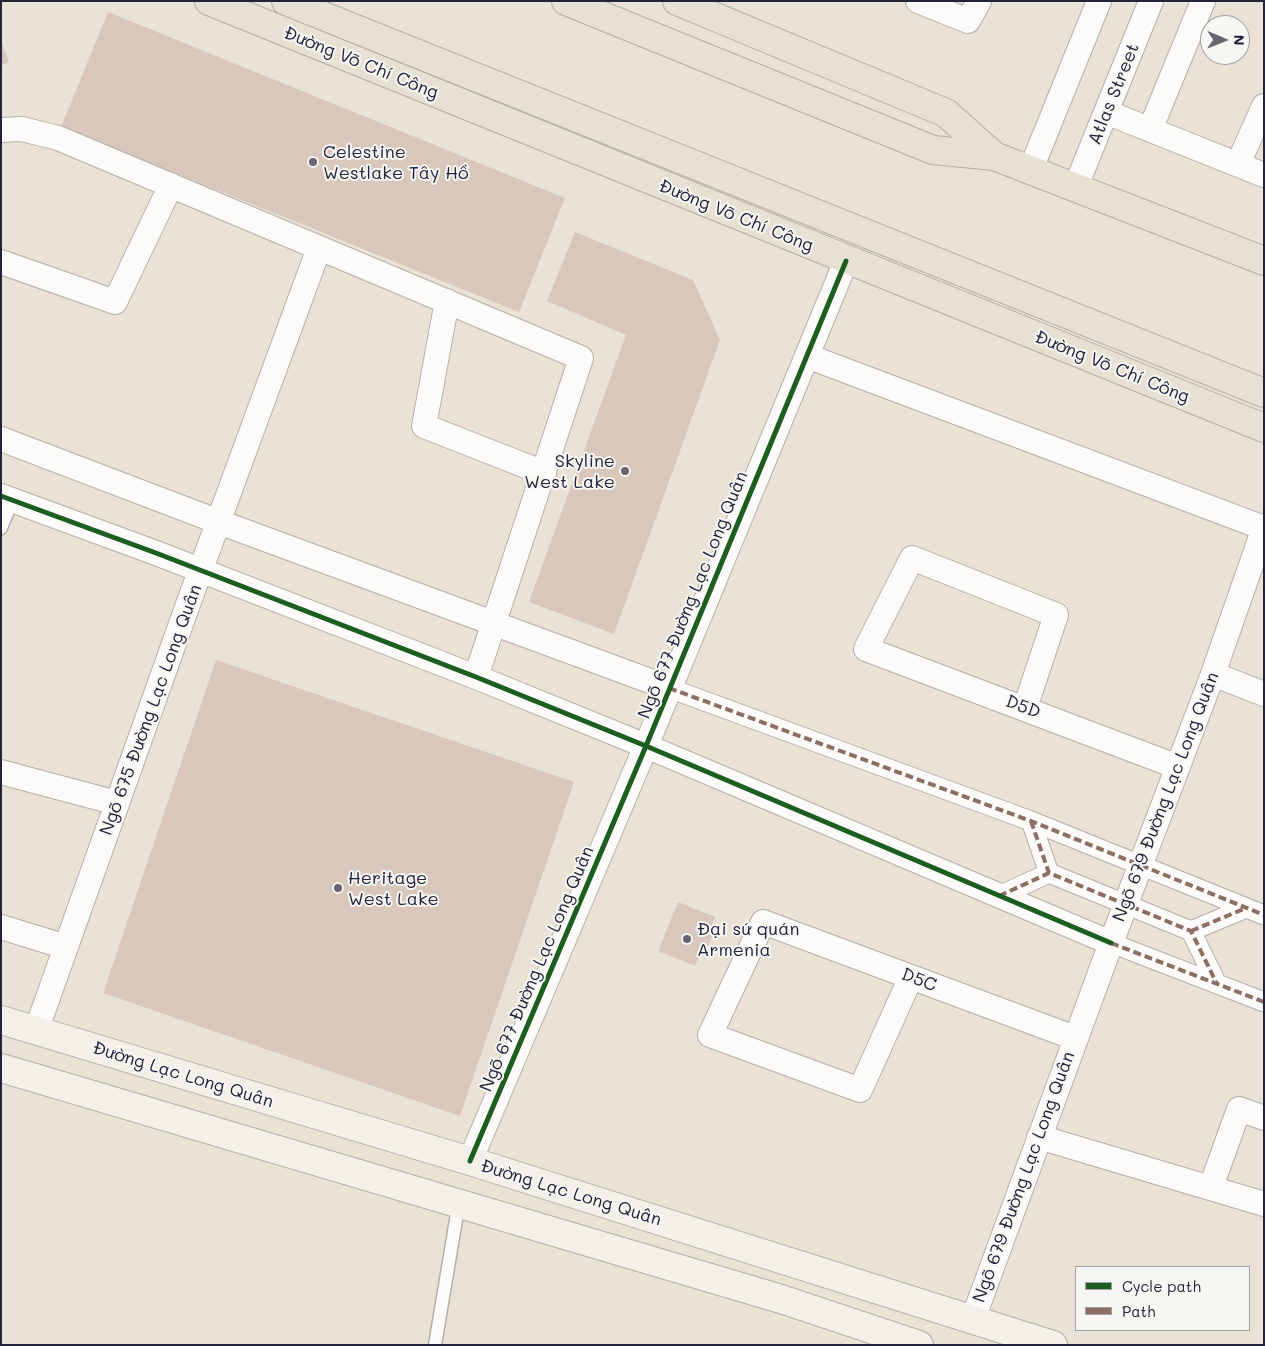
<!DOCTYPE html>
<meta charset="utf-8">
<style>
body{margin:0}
#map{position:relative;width:1265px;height:1346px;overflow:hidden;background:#e9e2d5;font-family:Mali,sans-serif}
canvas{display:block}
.frame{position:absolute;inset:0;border:2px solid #22223b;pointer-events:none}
.legend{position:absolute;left:1075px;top:1266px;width:175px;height:65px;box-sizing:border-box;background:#f6f6f2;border:1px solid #a1a1a9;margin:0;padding:6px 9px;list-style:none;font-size:15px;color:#22223b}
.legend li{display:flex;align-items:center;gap:10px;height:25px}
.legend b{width:25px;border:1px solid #a1a1a9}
.north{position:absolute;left:1200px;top:15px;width:50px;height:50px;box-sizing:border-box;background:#f6f6f2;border:1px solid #a1a1a9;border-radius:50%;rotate:91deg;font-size:14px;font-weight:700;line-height:20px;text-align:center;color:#22223b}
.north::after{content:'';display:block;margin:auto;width:18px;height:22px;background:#686571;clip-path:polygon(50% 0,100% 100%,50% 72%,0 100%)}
</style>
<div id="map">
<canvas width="1265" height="1346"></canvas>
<div class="frame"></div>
<ul class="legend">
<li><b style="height:6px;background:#1b5e20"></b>Cycle path</li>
<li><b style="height:6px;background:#8d6e63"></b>Path</li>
</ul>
<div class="north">N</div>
</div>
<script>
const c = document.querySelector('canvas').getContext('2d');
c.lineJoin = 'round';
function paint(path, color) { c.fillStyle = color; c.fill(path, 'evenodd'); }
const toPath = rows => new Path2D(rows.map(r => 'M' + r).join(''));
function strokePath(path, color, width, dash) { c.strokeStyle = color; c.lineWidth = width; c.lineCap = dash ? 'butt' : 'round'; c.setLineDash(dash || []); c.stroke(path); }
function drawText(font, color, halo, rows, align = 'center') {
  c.font = font + ' Mali,sans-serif'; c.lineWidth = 4; c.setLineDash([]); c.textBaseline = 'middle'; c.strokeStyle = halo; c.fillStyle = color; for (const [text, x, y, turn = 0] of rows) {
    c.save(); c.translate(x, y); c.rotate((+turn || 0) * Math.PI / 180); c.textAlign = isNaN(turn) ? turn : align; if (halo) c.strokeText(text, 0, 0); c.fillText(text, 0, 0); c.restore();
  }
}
paint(toPath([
 [108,12,565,198,519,312,61,127],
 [1,41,9,62,1,65],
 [575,232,693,280,720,340,614,634,529,602,626,335,547,301],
 [216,660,574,782,460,1116,103,993],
 [678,902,715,917,710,929,714,931,707,949,703,948,695,966,658,951]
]), '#dac7bb');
const service = toPath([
 [1,528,12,501],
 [435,1345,459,1202]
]);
const pedestrian = toPath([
 [669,688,1031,821,1264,915],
 [1031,821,1049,873],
 [999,896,1049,873,1191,931,1217,984],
 [1191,931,1246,908],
 [1111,943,1264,1002]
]);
const minor = toPath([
 [918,1,968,21,979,1],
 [1106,112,1264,175],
 [1,130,22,129,58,138,581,358,476,677],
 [1150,130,1203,1],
 [1238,164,1264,106],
 [1031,169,1099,1],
 [1076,186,1151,1],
 [1,262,115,302,171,185],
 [447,301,424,426,544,473],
 [807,356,1264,528],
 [1,439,219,522,669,688],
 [1,496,156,553,476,677,646,746,1111,943],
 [1213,674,1264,694],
 [1025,708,1056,615,912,558,866,649,1178,767],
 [1,772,117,803],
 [1,927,66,947],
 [911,977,860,1090,710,1035,763,922,1075,1038],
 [36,1031,187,607,319,248],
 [1039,1137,1264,1204],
 [470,1161,646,746,846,261],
 [1211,1187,1239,1109,1264,1118],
 [973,1319,1111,943,1213,674,1264,528]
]);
const secondary = toPath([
 [1,1020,470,1161,1053,1345],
 [1,1068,781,1299,919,1345]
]);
const primary = toPath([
 [209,1,1264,428],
 [677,1,946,113,994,156]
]);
const trunk = toPath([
 [286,1,1264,393],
 [566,1,933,150,994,156,1264,261]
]);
strokePath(service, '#b4afaa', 15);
strokePath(pedestrian, '#b4afaa', 21);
strokePath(minor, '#b4afaa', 26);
strokePath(secondary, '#b4afaa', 30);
strokePath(primary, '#b4afaa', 30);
strokePath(trunk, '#b4afaa', 30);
strokePath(service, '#fcfbf9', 12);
strokePath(pedestrian, '#fcfbf9', 19);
strokePath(minor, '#fcfbf9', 24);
strokePath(secondary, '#f3f0ea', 28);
strokePath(primary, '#e7e1d4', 28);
strokePath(trunk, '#e7e1d4', 28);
strokePath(toPath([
 [669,688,1031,821,1264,915],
 [1031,821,1049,873],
 [999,896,1049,873,1191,931,1217,984],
 [1191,931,1246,908],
 [1111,943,1264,1002]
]), '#8d6e63', 4, [8, 4]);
strokePath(toPath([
 [1,496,156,553,476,677,646,746,1111,943],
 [470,1161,646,746,846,261]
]), '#1b5e20', 5);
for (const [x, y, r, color] of [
 [313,162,5,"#686571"],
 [625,471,5,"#686571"],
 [338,888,5,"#686571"],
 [687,939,5,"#686571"]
]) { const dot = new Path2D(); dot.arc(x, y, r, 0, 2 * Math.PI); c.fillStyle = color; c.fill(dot); strokePath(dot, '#f6f6f2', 2); }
drawText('18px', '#22223b', '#f6f6f2', [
 ["Đường Võ Chí Công",361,63,22],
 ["Atlas Street",1114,94,-68],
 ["Đường Võ Chí Công",736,216,22],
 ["Đường Võ Chí Công",1112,367,22],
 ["Ngõ 677 Đường Lạc Long Quân",693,595,-68],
 ["D5D",1023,707,21],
 ["Ngõ 675 Đường Lạc Long Quân",151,710,-70],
 ["Ngõ 679 Đường Lạc Long Quân",1166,797,-69],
 ["Ngõ 677 Đường Lạc Long Quân",537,969,-67],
 ["D5C",919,980,21],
 ["Đường Lạc Long Quân",183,1075,17],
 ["Ngõ 679 Đường Lạc Long Quân",1024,1177,-70],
 ["Đường Lạc Long Quân",571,1193,17]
]);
drawText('18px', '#22223b', '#f6f6f2', [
 ["Celestine",323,152],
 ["Westlake Tây Hồ",323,173],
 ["Skyline",615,461,"right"],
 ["West Lake",615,482,"right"],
 ["Heritage",348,878],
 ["West Lake",348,899],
 ["Đại sứ quán",697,929],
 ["Armenia",697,950]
], 'left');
</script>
